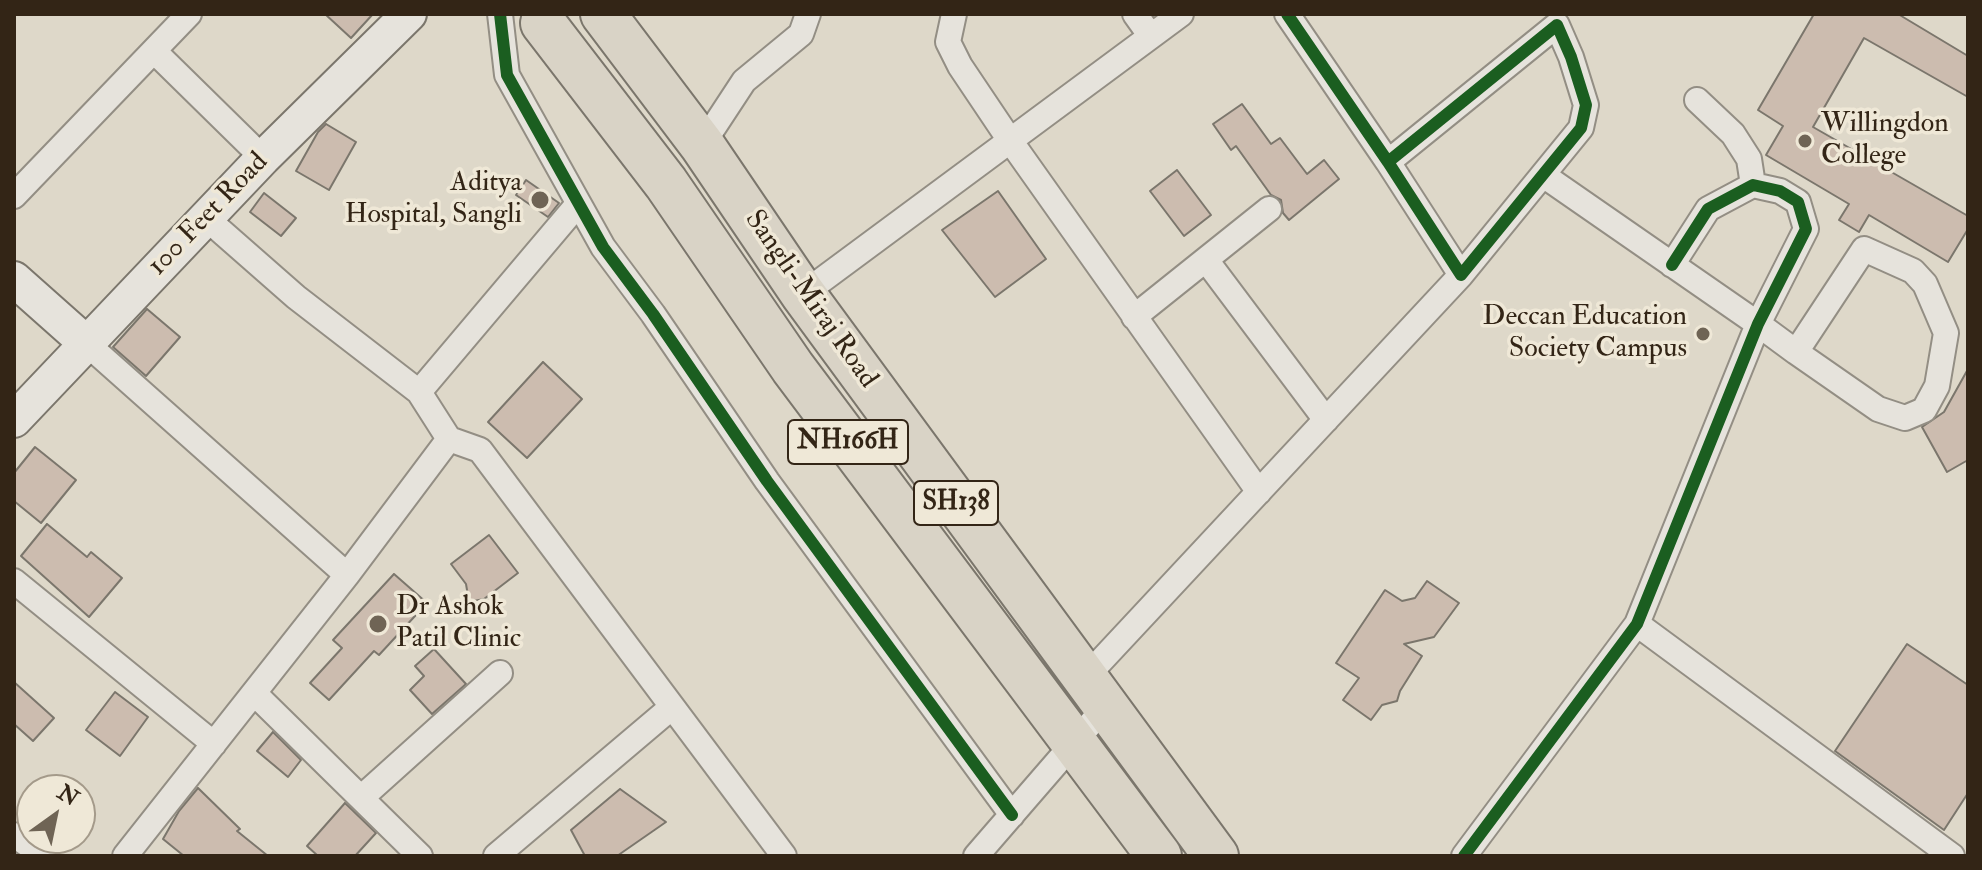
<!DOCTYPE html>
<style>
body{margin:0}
#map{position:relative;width:1982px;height:870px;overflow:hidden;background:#ded8c9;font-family:"IM FELL Double Pica",serif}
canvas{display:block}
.frame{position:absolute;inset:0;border:16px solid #332516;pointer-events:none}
.north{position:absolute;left:16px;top:774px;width:80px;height:80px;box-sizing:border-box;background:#efe8d7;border:2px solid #a49a8a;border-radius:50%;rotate:33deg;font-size:22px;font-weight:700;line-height:32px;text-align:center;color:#332516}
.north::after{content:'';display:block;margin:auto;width:28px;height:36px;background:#6f6455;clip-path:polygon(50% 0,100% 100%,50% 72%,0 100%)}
</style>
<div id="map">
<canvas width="1982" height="870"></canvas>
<div class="frame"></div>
<div class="north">N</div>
</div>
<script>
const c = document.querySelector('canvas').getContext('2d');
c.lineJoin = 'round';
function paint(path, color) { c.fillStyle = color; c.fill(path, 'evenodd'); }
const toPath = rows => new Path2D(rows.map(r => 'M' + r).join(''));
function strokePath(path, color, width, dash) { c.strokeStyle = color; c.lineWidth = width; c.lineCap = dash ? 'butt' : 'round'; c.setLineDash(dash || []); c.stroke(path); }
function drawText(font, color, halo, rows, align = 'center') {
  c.font = font + ' "IM FELL Double Pica",serif'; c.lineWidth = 7; c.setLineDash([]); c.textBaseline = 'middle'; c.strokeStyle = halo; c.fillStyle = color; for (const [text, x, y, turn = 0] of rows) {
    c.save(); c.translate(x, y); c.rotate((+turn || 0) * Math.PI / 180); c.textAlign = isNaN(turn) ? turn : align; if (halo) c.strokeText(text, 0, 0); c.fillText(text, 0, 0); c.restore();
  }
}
const building = toPath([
 [325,14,373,14,351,38,325,14],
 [1814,14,1898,14,1968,56,1968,97,1864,38,1813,127,1968,216,1968,229,1948,262,1869,215,1859,232,1839,220,1849,204,1766,155,1783,126,1758,110,1814,14],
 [1242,104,1271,144,1280,138,1307,174,1324,160,1339,179,1289,220,1283,213,1281,200,1271,195,1236,146,1231,150,1213,124,1242,104],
 [326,124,356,142,329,190,296,171,318,132,326,124],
 [1177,170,1211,215,1184,236,1150,191,1177,170],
 [526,180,559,203,548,217,516,195,526,180],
 [998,191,1046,259,995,297,942,230,998,191],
 [264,193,296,218,281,236,250,212,264,193],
 [147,309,180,337,146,376,113,347,147,309],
 [543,362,582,399,527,458,488,422,543,362],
 [1968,369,1968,460,1947,472,1922,427,1944,412,1968,369],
 [35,447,76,480,41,523,14,501,14,473,35,447],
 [47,524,87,557,91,552,122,578,89,617,21,556,47,524],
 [489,535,518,573,484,599,469,602,466,584,451,564,489,535],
 [394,574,427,603,379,655,374,651,329,700,310,683,342,648,333,640,394,574],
 [1427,581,1459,603,1434,637,1404,644,1422,656,1400,691,1397,701,1382,705,1371,720,1343,700,1359,678,1336,663,1385,590,1402,601,1415,598,1427,581],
 [1907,644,1968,685,1968,793,1944,830,1835,751,1907,644],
 [434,649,466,684,432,714,410,690,424,676,415,666,434,649],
 [14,682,54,718,33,741,14,724,14,682],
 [115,692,148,717,120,756,86,730,115,692],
 [273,732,301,760,288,777,257,751,273,732],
 [198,788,240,829,237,831,268,856,184,856,163,839,179,811,198,788],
 [620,789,666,822,617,856,585,856,571,830,620,789],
 [345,803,376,833,355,856,318,856,307,846,345,803]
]);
paint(building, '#ccbcaf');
strokePath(building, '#7b766c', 2);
const street = toPath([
 [500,14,507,75,603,247,653,314,767,481,1012,815],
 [954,14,948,42,960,66,1009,139,1259,492],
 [1135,14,1150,35],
 [1287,14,1388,162,1461,275,1581,128,1586,105,1571,57,1557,25,1388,162],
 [154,51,263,158],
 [1697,100,1733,134,1749,159,1753,185],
 [702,145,744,81,801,34,808,14],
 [1543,175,1758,324,1796,352,1878,409,1905,418,1924,410,1937,386,1946,333,1925,284,1913,271,1864,249,1796,352],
 [14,196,189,14],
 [206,218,296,297,419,392],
 [1206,260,1326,420],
 [803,294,1181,14],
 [1134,317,1269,209],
 [86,343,347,575,125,856],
 [449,439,480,450,784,856],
 [347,575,449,439,419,392,578,204],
 [14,581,214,744],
 [1637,624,1952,856],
 [1084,679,1461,275],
 [254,693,420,856],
 [361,798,500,673],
 [14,835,44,856],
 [496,856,672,707],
 [976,856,1105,707],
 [1464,856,1637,624,1758,324,1806,229,1798,202,1780,191,1753,185,1708,209,1672,265]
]);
const secondary = toPath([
 [14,279,86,343],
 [14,420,263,158,409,14]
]);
const highway = toPath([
 [603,14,702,145,803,294,1216,856],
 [543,23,666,183,793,368,1159,856]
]);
strokePath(street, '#938e84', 28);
strokePath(secondary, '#7b766c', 38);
strokePath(highway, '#7b766c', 48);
strokePath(street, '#e6e3dc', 24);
strokePath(secondary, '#e6e3dc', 34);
strokePath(highway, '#d9d3c6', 44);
strokePath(toPath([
 [500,14,507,75,603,247,653,314,767,481,1012,815],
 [1287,14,1388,162,1461,275,1581,128,1586,105,1571,57,1557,25,1388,162],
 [1464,856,1637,624,1758,324,1806,229,1798,202,1780,191,1753,185,1708,209,1672,265]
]), '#1b5e20', 12);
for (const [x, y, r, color] of [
 [1805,141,8,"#6f6455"],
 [540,200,10,"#6f6455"],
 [1703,334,8,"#6f6455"],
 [378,624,10,"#6f6455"]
]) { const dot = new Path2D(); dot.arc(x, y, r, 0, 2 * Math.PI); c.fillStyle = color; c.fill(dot); strokePath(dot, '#efe8d7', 3); }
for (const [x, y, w] of [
 [848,442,120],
 [956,503,84]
]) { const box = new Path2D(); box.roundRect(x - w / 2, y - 22, w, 44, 6); c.fillStyle = '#efe8d7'; c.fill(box); strokePath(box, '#332516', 2); }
drawText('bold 26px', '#332516', null, [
 ["NH166H",848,442],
 ["SH138",956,503]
]);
drawText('28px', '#332516', '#efe8d7', [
 ["Willingdon",1821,125],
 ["College",1821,157],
 ["Aditya",522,184,"right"],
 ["Hospital, Sangli",522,216,"right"],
 ["Deccan Education",1687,318,"right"],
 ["Society Campus",1687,350,"right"],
 ["Dr Ashok",396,608],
 ["Patil Clinic",396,640]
], 'left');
drawText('28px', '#332516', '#efe8d7', [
 ["100 Feet Road",209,215,-46],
 ["Sangli-Miraj Road",810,300,55]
]);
</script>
